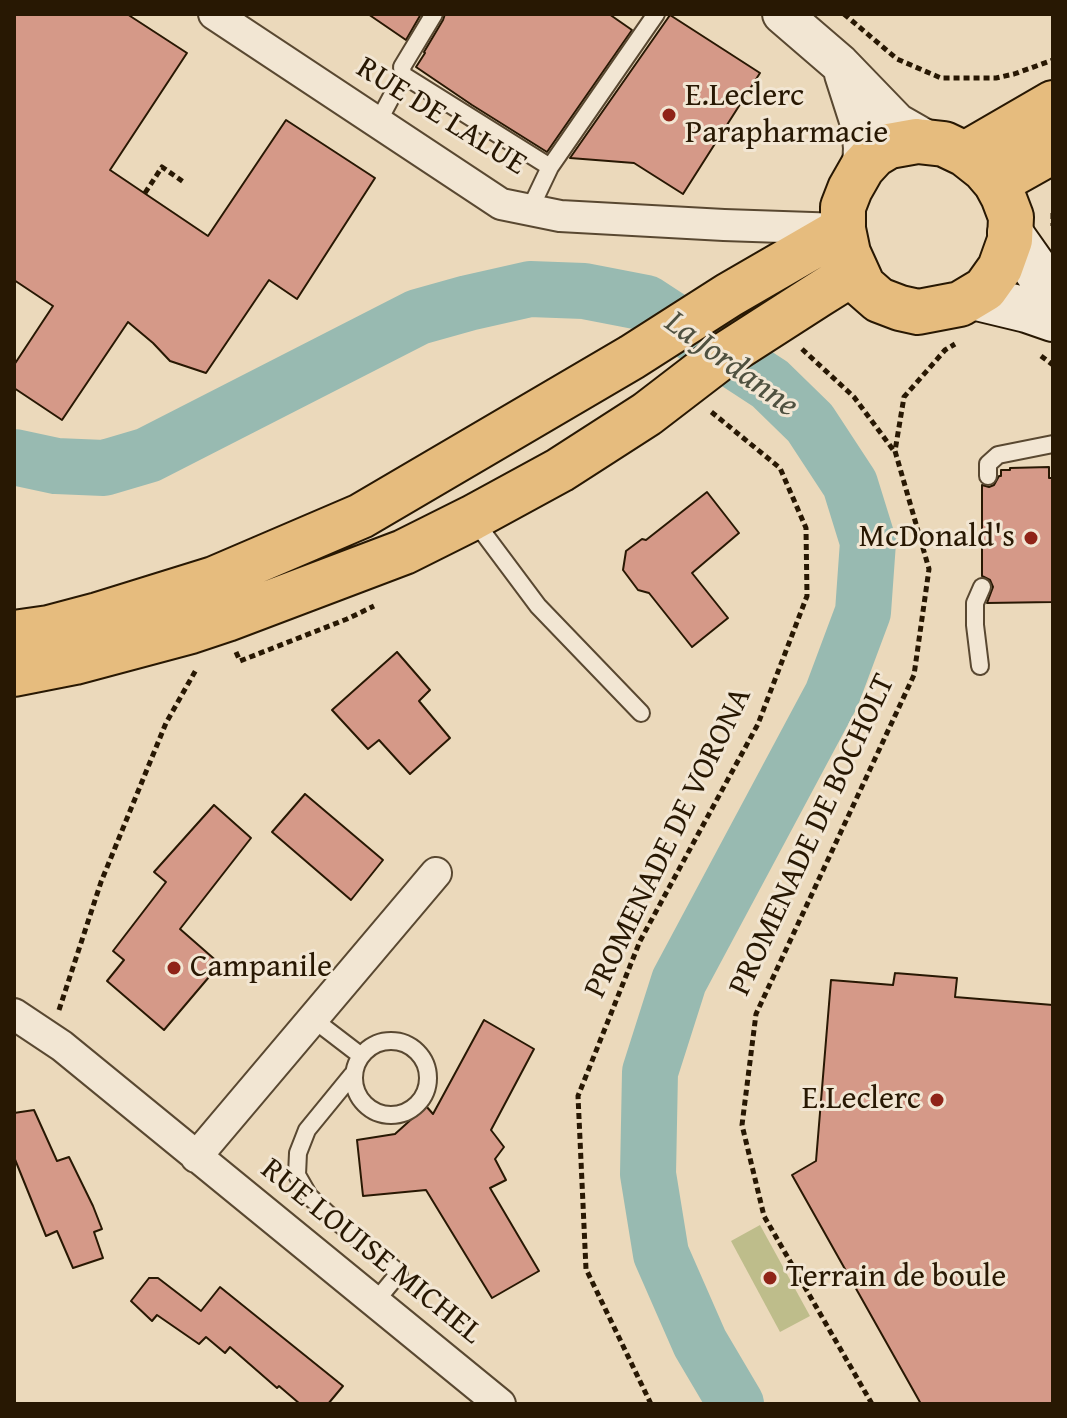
<!DOCTYPE html>
<style>
body{margin:0}
#map{position:relative;width:1067px;height:1418px;overflow:hidden;background:#ebd9bb;font-family:"Gentium Book Plus",serif}
canvas{display:block}
.frame{position:absolute;inset:0;border:16px solid #281803;pointer-events:none}
</style>
<div id="map">
<canvas width="1067" height="1418"></canvas>
<div class="frame"></div>
</div>
<script>
const c = document.querySelector('canvas').getContext('2d');
c.lineJoin = 'round';
function paint(path, color) { c.fillStyle = color; c.fill(path, 'evenodd'); }
const toPath = rows => new Path2D(rows.map(r => 'M' + r).join(''));
function strokePath(path, color, width, dash) { c.strokeStyle = color; c.lineWidth = width; c.lineCap = dash ? 'butt' : 'round'; c.setLineDash(dash || []); c.stroke(path); }
function drawText(font, color, halo, rows, align = 'center') {
  c.font = font + ' "Gentium Book Plus",serif'; c.lineWidth = 6; c.setLineDash([]); c.textBaseline = 'middle'; c.strokeStyle = halo; c.fillStyle = color; for (const [text, x, y, turn = 0] of rows) {
    c.save(); c.translate(x, y); c.rotate((+turn || 0) * Math.PI / 180); c.textAlign = isNaN(turn) ? turn : align; if (halo) c.strokeText(text, 0, 0); c.fillText(text, 0, 0); c.restore();
  }
}
paint(toPath([
 [760,1225,810,1316,780,1332,731,1241]
]), '#bebd8b');
strokePath(toPath([
 [14,457,56,466,104,468,148,455,418,317,468,303,530,289,584,291,646,303,770,384,810,423,850,484,868,542,863,612,832,695,679,981,650,1072,648,1174,661,1254,700,1343,736,1404]
]), '#98bab1', 56);
const building = toPath([
 [14,14,127,14,187,53,110,170,208,236,286,120,375,178,297,299,269,280,206,373,170,361,153,343,128,322,62,420,14,388,14,365,53,306,14,280,14,14],
 [368,14,421,14,406,40,368,14],
 [445,14,609,14,632,30,547,152,472,105,416,67,425,53,424,52,443,20,445,14],
 [670,15,760,73,683,194,634,163,570,158,670,15],
 [1049,467,1049,478,1053,478,1053,602,987,603,993,587,990,580,982,576,982,485,989,487,994,485,999,476,1001,476,1001,470,1010,470,1010,468,1049,467],
 [707,492,739,533,692,573,728,618,692,647,649,593,638,590,623,570,626,551,642,539,646,540,707,492],
 [397,652,430,690,419,701,450,738,410,774,379,740,368,749,332,710,397,652],
 [305,794,383,860,351,900,272,832,305,794],
 [214,805,251,838,180,929,220,964,164,1030,107,981,124,960,113,951,166,882,154,872,214,805],
 [895,973,957,978,955,997,1053,1005,1053,1404,921,1404,792,1175,816,1161,831,980,893,985,895,973],
 [484,1020,534,1049,491,1130,504,1147,495,1159,506,1180,490,1188,539,1271,492,1298,426,1190,363,1196,357,1140,395,1134,426,1106,433,1114,484,1020],
 [34,1110,57,1161,69,1157,93,1206,102,1229,94,1232,103,1258,73,1268,57,1231,46,1236,14,1157,14,1113,34,1110],
 [149,1278,158,1278,201,1311,220,1287,343,1386,328,1404,300,1404,279,1386,277,1388,230,1347,225,1353,206,1337,199,1344,157,1315,152,1321,131,1301,149,1278]
]);
paint(building, '#d59988');
strokePath(building, '#281803', 2);
const service = toPath([
 [403,75,550,167],
 [378,122,403,75,402,67,434,14],
 [530,209,550,167,656,14],
 [988,476,988,464,998,455,1053,444],
 [473,519,538,606,641,713],
 [980,666,975,625,975,603,982,587],
 [313,1019,360,1055],
 '354 1078a37 37 0 1 1 74 0a37 37 0 1 1-74 0Z',
 [352,1075,307,1130,298,1153,297,1175,309,1196,328,1214,399,1273,375,1302]
]);
const minor = toPath([
 [214,14,501,204,560,216,724,225,841,229],
 [14,1014,62,1046,500,1404],
 [196,1157,436,873]
]);
const tertiary = toPath([
 [782,14,840,64,897,123,932,143],
 [844,74,861,127,863,148,862,168]
]);
const secondary = toPath([
 [1010,233,1053,294],
 [973,297,1027,310,1053,319]
]);
const primary = toPath([
 [917,141,944,144,965,154,984,169,996,183,1003,196,1011,217,1010,240,1000,268,985,289,960,304,918,312,900,308,879,300,863,286,848,253,843,229,843,207,850,189,862,168,874,155,889,146,917,141],
 [965,154,1053,103],
 [996,183,1053,151],
 [14,633,49,628,98,615,214,579,361,516,632,357,729,295,843,229],
 [14,674,75,662,191,631,227,619,404,552,472,518,560,470,647,414,720,358,818,295,850,275,857,273]
]);
strokePath(service, '#594831', 20);
strokePath(minor, '#594831', 34);
strokePath(tertiary, '#594831', 42);
strokePath(secondary, '#281803', 48);
strokePath(primary, '#281803', 48);
strokePath(toPath([
 [844,14,897,59,941,78,996,78,1014,74,1053,60],
 [145,193,162,167,185,183],
 [1053,213,1053,226],
 [802,349,854,397,894,451],
 [1041,356,1053,365],
 [236,652,240,661,347,619,374,606],
 [59,1010,101,882,166,723,197,668],
 [651,1404,586,1269,578,1096,640,941,758,724,807,596,806,528,780,468,709,410],
 [872,1404,764,1216,742,1125,756,1014,914,675,929,569,895,451,904,397,945,350,955,344]
]), '#281803', 5, [6, 4]);
strokePath(service, '#f2e6d3', 16);
strokePath(minor, '#f2e6d3', 30);
strokePath(tertiary, '#f2e6d3', 38);
strokePath(secondary, '#f2e6d3', 44);
strokePath(primary, '#e6bc7e', 44);
for (const [x, y, r, color] of [
 [669,115,8,"#8f2418"],
 [1031,538,8,"#8f2418"],
 [174,968,8,"#8f2418"],
 [937,1100,8,"#8f2418"],
 [770,1278,8,"#8f2418"]
]) { const dot = new Path2D(); dot.arc(x, y, r, 0, 2 * Math.PI); c.fillStyle = color; c.fill(dot); strokePath(dot, '#f2e6d3', 3); }
drawText('32px', '#281803', '#f2e6d3', [
 ["E.Leclerc",685,97],
 ["Parapharmacie",685,134],
 ["McDonald's",1015,538,"right"],
 ["Campanile",190,968],
 ["E.Leclerc",921,1100,"right"],
 ["Terrain de boule",786,1278]
], 'left');
drawText('32px', '#281803', '#f2e6d3', [
 ["RUE DE LALUE",441,117,32],
 ["PROMENADE DE BOCHOLT",813,835,-65],
 ["PROMENADE DE VORONA",669,843,-64],
 ["RUE LOUISE MICHEL",371,1252,39]
]);
drawText('italic 34px', '#4f5140', '#f2e6d3', [
 ["La Jordanne",731,365,36]
]);
</script>
